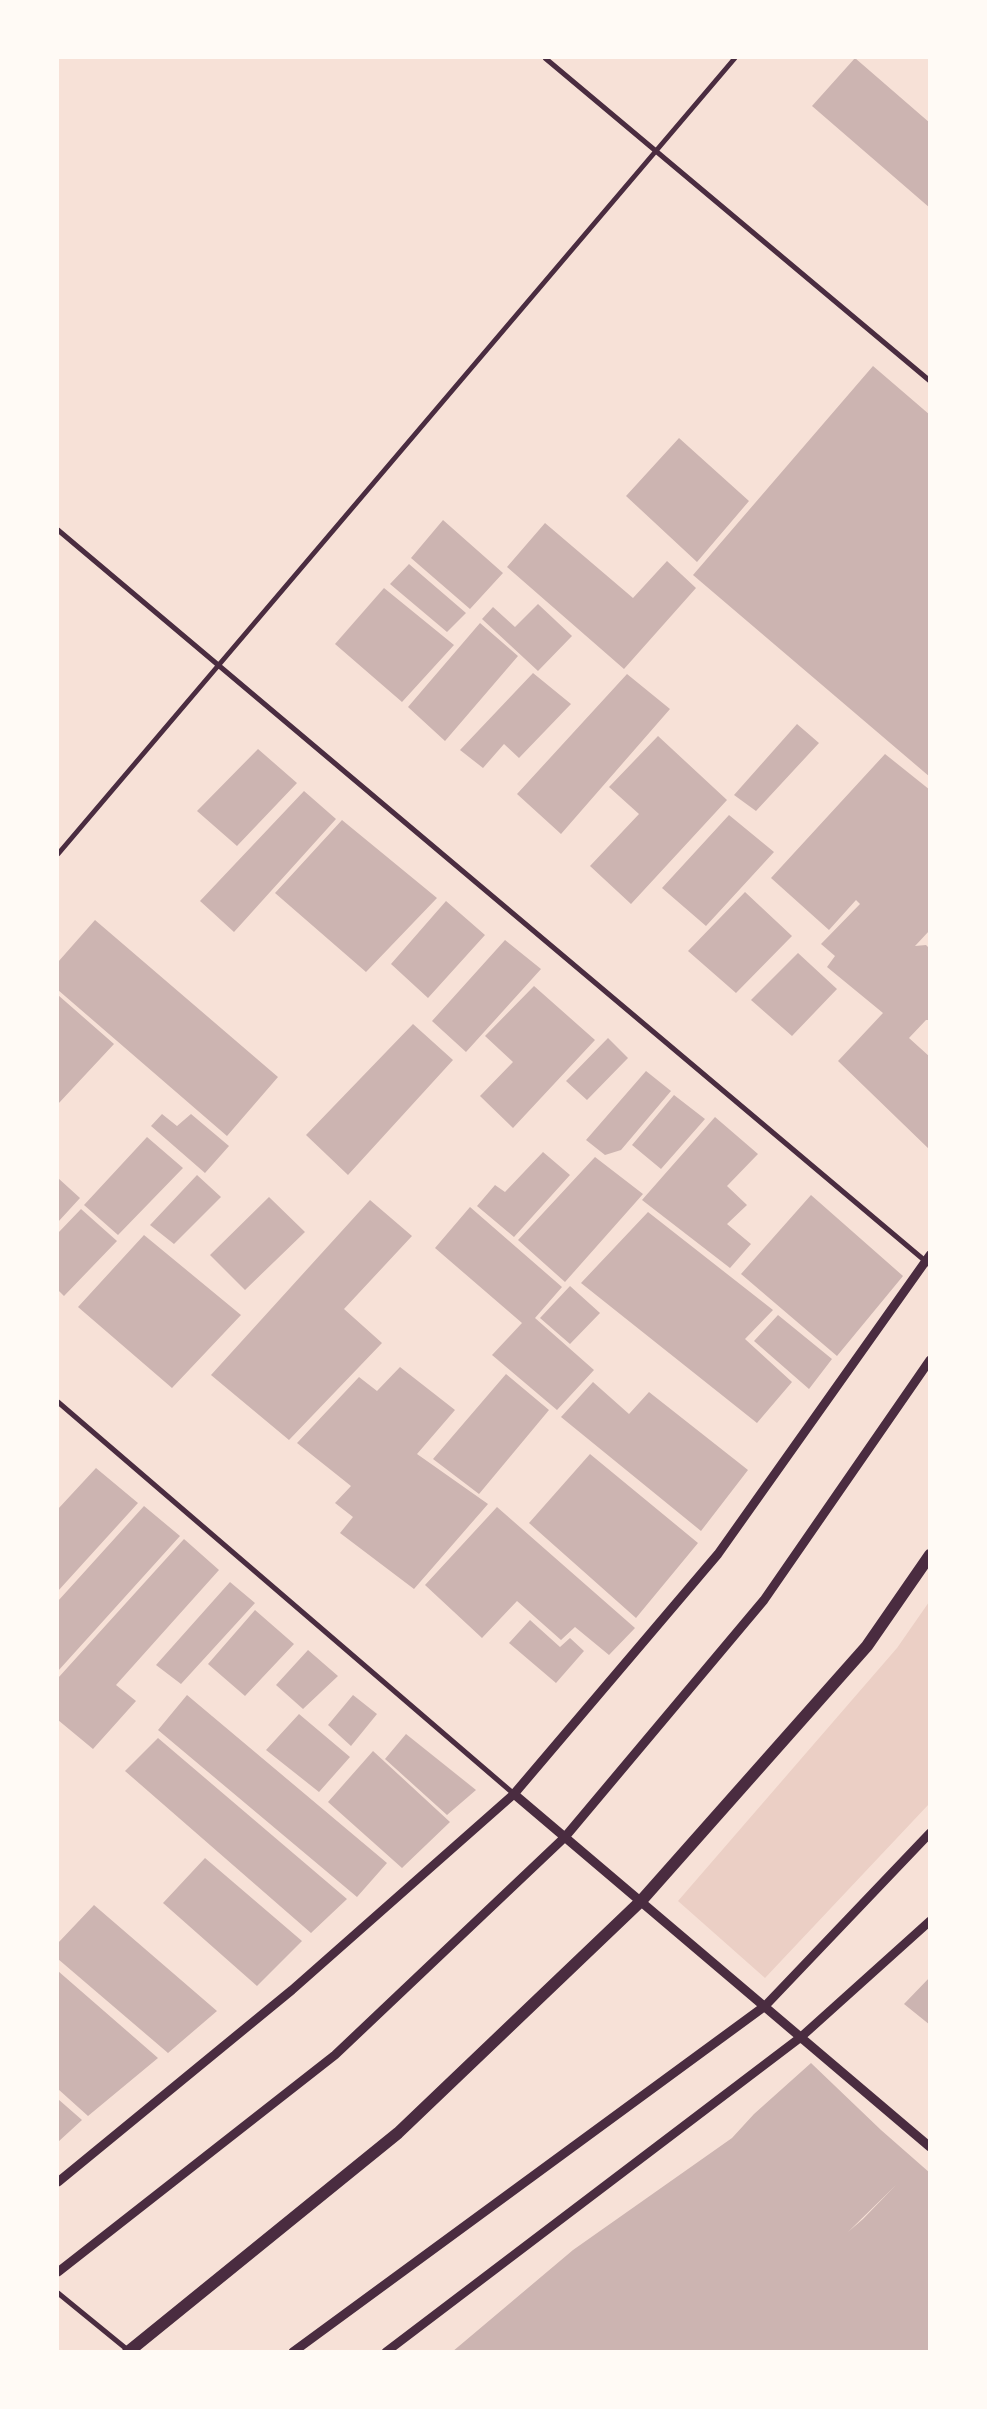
<!DOCTYPE html>
<style>
body{margin:0}
#map{position:relative;width:987px;height:2409px;overflow:hidden;background:#f7e1d7;font-family:Cabin,sans-serif}
canvas{display:block}
.frame{position:absolute;inset:0;border:59px solid #fffaf5;pointer-events:none}
</style>
<div id="map">
<canvas width="987" height="2409"></canvas>
<div class="frame"></div>
</div>
<script>
const c = document.querySelector('canvas').getContext('2d');
c.lineJoin = 'round';
function paint(path, color) { c.fillStyle = color; c.fill(path, 'evenodd'); }
const toPath = rows => new Path2D(rows.map(r => 'M' + r).join(''));
function strokePath(path, color, width, dash) { c.strokeStyle = color; c.lineWidth = width; c.lineCap = dash ? 'butt' : 'round'; c.setLineDash(dash || []); c.stroke(path); }
paint(toPath([
 [929,1602,929,1804,765,1978,678,1901,897,1648]
]), '#ebcfc5');
paint(toPath([
 [855,58,930,123,930,208,812,106],
 [873,366,930,415,930,777,693,575],
 [679,438,749,501,697,562,626,496],
 [443,520,503,573,470,609,411,558],
 [545,523,633,598,667,561,696,588,624,669,507,567],
 [409,564,466,613,447,632,390,584],
 [384,588,454,645,402,702,335,644],
 [538,604,572,636,538,671,482,619,493,607,515,627],
 [480,623,518,656,445,741,408,707],
 [533,673,571,704,519,758,504,744,483,768,460,750],
 [627,674,670,709,561,834,517,794],
 [797,724,819,743,756,811,734,795],
 [658,736,727,800,631,904,590,866,639,814,609,787],
 [258,749,297,783,237,846,197,811],
 [885,754,930,790,930,930,915,946,926,945,930,949,930,1020,926,1020,909,1038,930,1057,930,1150,838,1061,883,1013,827,967,835,956,821,944,860,904,856,900,829,930,771,878],
 [304,791,336,819,234,932,200,901],
 [729,815,774,852,706,926,662,888],
 [342,820,437,898,366,972,275,893],
 [745,892,792,936,736,993,688,951],
 [446,901,485,935,428,998,391,964],
 [95,920,278,1077,227,1136,58,990,58,962],
 [505,940,541,969,466,1052,432,1021],
 [798,953,837,989,792,1036,751,1000],
 [534,986,595,1040,513,1128,480,1096,513,1062,485,1036],
 [58,995,114,1044,58,1104],
 [413,1024,453,1060,348,1175,306,1135],
 [608,1038,628,1058,587,1100,566,1081],
 [646,1071,671,1091,621,1150,605,1155,586,1140],
 [674,1095,705,1119,661,1169,632,1145],
 [162,1114,177,1126,191,1114,229,1146,205,1173,151,1126],
 [715,1117,758,1154,727,1186,747,1205,727,1224,751,1244,730,1268,642,1200],
 [147,1137,183,1168,118,1235,84,1205],
 [543,1152,570,1175,514,1237,477,1206,495,1185,505,1192],
 [595,1157,643,1194,565,1282,518,1240],
 [197,1175,221,1197,174,1244,150,1225],
 [58,1178,80,1198,58,1222],
 [811,1195,903,1276,837,1356,741,1274],
 [269,1197,305,1232,245,1290,210,1255],
 [370,1200,412,1236,344,1309,382,1343,289,1440,211,1375],
 [470,1207,562,1287,535,1318,594,1370,557,1410,492,1355,522,1323,435,1248],
 [81,1209,117,1241,64,1296,58,1290,58,1233],
 [648,1212,773,1310,745,1339,792,1382,757,1423,581,1283],
 [144,1235,241,1315,172,1388,78,1307],
 [570,1286,600,1313,570,1344,540,1318],
 [778,1315,832,1359,809,1389,754,1341],
 [400,1367,455,1410,417,1454,488,1504,414,1589,340,1533,353,1517,335,1503,351,1486,297,1443,359,1377,377,1391],
 [506,1374,549,1410,479,1494,433,1459],
 [593,1382,629,1414,649,1392,748,1470,701,1531,561,1417],
 [590,1454,698,1543,636,1618,529,1523],
 [96,1468,138,1503,58,1591,58,1509],
 [144,1506,180,1536,58,1671,58,1601],
 [497,1507,635,1628,609,1655,575,1627,561,1640,517,1601,482,1638,425,1585],
 [184,1539,219,1570,116,1685,136,1701,93,1749,58,1720,58,1678],
 [230,1582,255,1603,181,1684,156,1665],
 [255,1610,294,1644,245,1696,208,1664],
 [530,1620,560,1647,570,1638,584,1651,556,1683,509,1643],
 [308,1650,338,1676,303,1709,276,1685],
 [187,1695,387,1863,357,1897,158,1730],
 [353,1695,377,1714,351,1746,328,1725],
 [299,1714,350,1757,319,1792,266,1750],
 [406,1734,476,1790,447,1815,385,1759],
 [158,1738,347,1899,311,1933,125,1771],
 [373,1751,450,1822,402,1868,328,1802],
 [205,1858,302,1941,257,1986,163,1903],
 [94,1905,217,2011,168,2053,58,1959,58,1943],
 [58,1971,158,2058,88,2116,58,2089],
 [930,1977,930,2025,904,2004],
 [811,2063,881,2130,930,2173,930,2352,452,2352,573,2250,732,2138,754,2114],
 [896,2185,863,2219,848,2232],
 [58,2099,82,2120,58,2142]
]), '#ccb4b1');
strokePath(toPath([
 [545,58,930,381],
 [58,530,930,1265],
 [58,854,735,58],
 [58,1402,514,1794],
 [58,2293,129,2351]
]), '#4a2c40', 5);
strokePath(toPath([
 [514,1794,930,2147],
 [58,2182,292,1990,514,1794,718,1554,930,1255],
 [58,2272,335,2055,565,1837,764,1600,930,1360],
 [293,2352,765,2006,930,1833],
 [386,2352,801,2037,930,1921]
]), '#4a2c40', 9);
strokePath(toPath([
 [128,2352,398,2133,641,1901,867,1646,930,1555]
]), '#4a2c40', 12);
</script>
